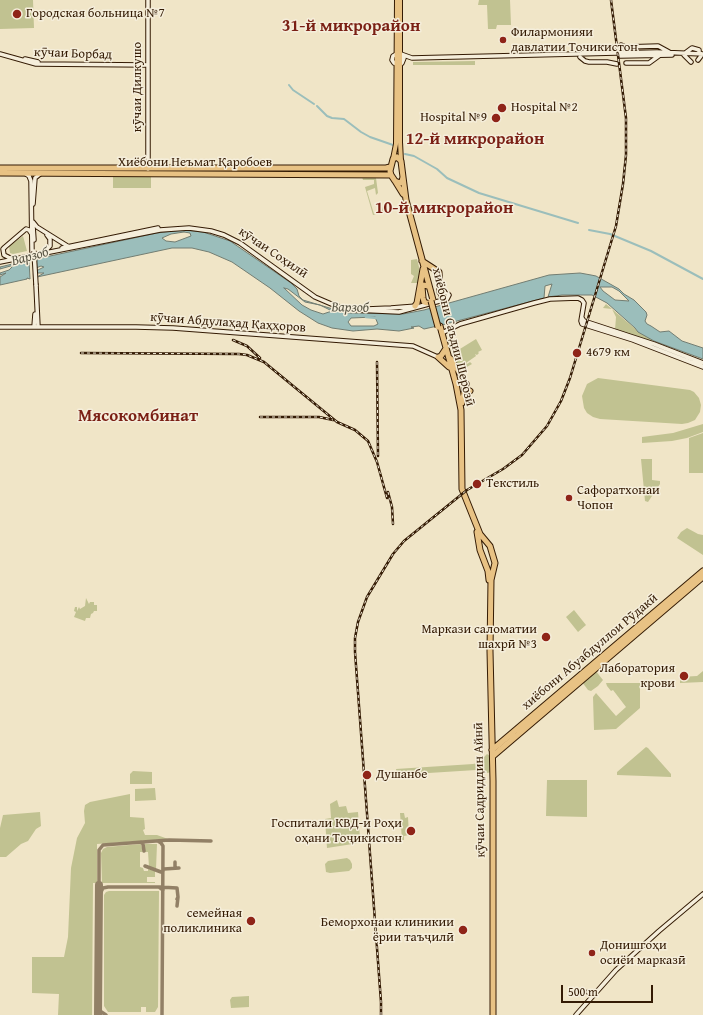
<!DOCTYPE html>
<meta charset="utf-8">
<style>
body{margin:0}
#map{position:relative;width:703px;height:1015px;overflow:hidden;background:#f0e5c7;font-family:"Gentium Book Plus",serif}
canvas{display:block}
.scale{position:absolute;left:561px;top:985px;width:92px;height:18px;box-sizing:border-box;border:2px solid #341b04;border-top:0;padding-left:5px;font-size:12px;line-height:14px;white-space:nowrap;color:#341b04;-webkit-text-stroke:3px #f5eedb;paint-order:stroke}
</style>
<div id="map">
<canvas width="703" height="1015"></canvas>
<div class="scale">500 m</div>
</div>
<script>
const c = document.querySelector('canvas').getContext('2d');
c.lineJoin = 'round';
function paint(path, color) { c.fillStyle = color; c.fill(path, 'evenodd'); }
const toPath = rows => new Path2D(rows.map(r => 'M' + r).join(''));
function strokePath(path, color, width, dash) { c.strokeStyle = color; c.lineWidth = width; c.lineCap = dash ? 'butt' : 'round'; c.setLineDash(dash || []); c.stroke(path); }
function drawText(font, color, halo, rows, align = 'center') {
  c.font = font + ' "Gentium Book Plus",serif'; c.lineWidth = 3; c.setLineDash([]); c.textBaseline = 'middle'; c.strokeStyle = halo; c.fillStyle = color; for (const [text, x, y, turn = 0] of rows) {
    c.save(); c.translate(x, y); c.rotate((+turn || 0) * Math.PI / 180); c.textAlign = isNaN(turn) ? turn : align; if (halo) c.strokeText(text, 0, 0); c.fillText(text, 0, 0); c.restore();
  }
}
paint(toPath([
 [0,0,33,0,34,28,0,29],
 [479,0,510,0,511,25,497,25,496,29,488,29,487,5,478,5],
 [475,61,475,65,413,65,413,62],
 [113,176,151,176,151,188,113,188],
 [362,177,376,178,378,193,376,195,375,188,367,191,374,214,381,211,380,205,382,206,384,212,373,215,365,187,374,184,374,180,363,180],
 [23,236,27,251,13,254,10,253,9,246],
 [417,259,420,271,418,283,411,283,414,276,411,274,411,260],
 [606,304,639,332,652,339,652,342,615,330,616,317,612,309,603,308],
 [476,339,482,350,478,352,479,353,477,355,475,354,476,356,466,363,467,364,470,362,472,364,465,368,464,366,458,369,454,360,455,352],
 [598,378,690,390,694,392,699,398,701,405,700,412,695,420,688,423,682,424,600,419,593,417,587,413,584,408,582,396,587,384],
 [703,424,703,432,687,438,672,441,642,443,642,437,673,433],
 [703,433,703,473,689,473,689,438],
 [641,459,652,459,652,480,660,481,660,484,648,502,645,501],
 [687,528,698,534,703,535,703,555,677,538,681,532],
 [86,598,89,604,90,602,94,602,94,605,97,605,97,611,94,611,93,613,91,614,90,618,86,618,85,621,74,617,76,612,74,611,75,607,77,607,77,611,79,607,80,609,85,606],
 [574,610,586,625,578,632,566,617],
 [595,670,603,680,598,686,591,691,588,690,582,682],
 [703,671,703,682,680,683,680,677,697,676],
 [606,683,640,683,640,708,616,729,594,730,593,697,596,693,616,716,626,707,613,690,611,691,607,686],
 [646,747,648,748,671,774,671,777,617,775,617,772],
 [487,754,490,756,490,772,488,773,476,770,397,775,396,769,473,764,478,763],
 [133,771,152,772,152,784,130,784,130,774],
 [547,780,587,780,587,817,546,816],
 [155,788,156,800,135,801,135,789],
 [130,794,130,817,144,818,145,829,143,830,145,835,157,835,168,839,97,844,97,883,93,883,92,1015,58,1015,59,994,32,993,32,957,64,957,68,937,71,868,77,838,85,823,84,811,85,805,90,802],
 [337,800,339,807,346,806,348,813,358,812,360,838,359,838,359,843,327,848,325,819,331,818,330,804],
 [40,812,41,826,36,829,28,841,21,844,6,857,0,857,0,828,3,815],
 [400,813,404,813,405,818,408,817,409,835,404,836,404,840,402,840],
 [141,844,143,852,140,852,140,867,143,868,144,871,148,871,148,869,155,871,155,877,147,877,147,882,155,882,155,883,102,883,101,853,103,849,107,847],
 [145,844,157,844,156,869,149,867,148,852,145,852],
 [347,858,350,860,352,864,352,868,349,871,330,873,326,872,325,864,328,861],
 [109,891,159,891,158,1007,155,1012,146,1012,146,1007,141,1007,141,1012,108,1012,104,1006,104,895,106,892],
 [249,996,249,1007,231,1008,230,1000,232,997]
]), '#c1c291');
const water = toPath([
 [181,230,203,232,230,241,291,283,297,289,299,296,303,300,346,313,403,314,424,310,549,275,580,273,591,275,596,276,619,289,624,294,634,300,646,312,647,315,645,321,647,324,651,326,660,332,669,331,682,341,703,348,703,359,654,341,638,332,635,328,607,303,592,295,562,295,548,297,552,284,545,286,544,298,442,325,424,329,419,326,411,327,414,328,399,331,377,329,353,331,332,328,318,323,299,311,270,288,232,262,209,252,192,248,172,248,37,277,44,273,36,273,36,271,44,267,41,266,36,268,36,259,157,233,181,230],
 [184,232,190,233,191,236,175,242,166,241,162,238,171,234,184,232],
 [600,287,612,287,619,291,629,301,615,300,603,291,600,287],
 [284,288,288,289,305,302,320,305,332,311,323,314,311,310,302,305,284,288],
 [375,317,378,324,374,326,351,326,348,322,351,318,375,317],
 [29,260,30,279,27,278,27,279,0,285,0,277,6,273,0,275,0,273,9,270,14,265,0,269,0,267,29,260]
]);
paint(water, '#9bbebb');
strokePath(water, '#727d72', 1);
strokePath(toPath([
 [289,85,293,90,314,104],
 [317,106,327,116,332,118,344,119,361,132,370,137,393,145],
 [405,154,414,156,437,169,447,178,479,193,578,223],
 [589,230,610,234,651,251,703,279]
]), '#9bbebb', 2);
strokePath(toPath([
 [366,317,377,318]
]), '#9bbebb', 2.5);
strokePath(toPath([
 [158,841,161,843,163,846,162,1015],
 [141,842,143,844,144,851],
 [175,862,175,868],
 [145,866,161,872,163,871],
 [163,868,164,869,179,868],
 [99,885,99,850,103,845,169,840,211,841],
 [160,887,177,888,178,897,177,899],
 [99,896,103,888,108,887,159,887,163,890],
 [177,906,178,897],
 [98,1006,100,1011,106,1015]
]), '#928066', 3.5);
strokePath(toPath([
 [98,1015,99,885]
]), '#928066', 8);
const secondary = toPath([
 [148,0,148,169],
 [621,45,625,47,658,46,669,52],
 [0,54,36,64,147,65],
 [580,54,592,48,615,47],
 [684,54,692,48,699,50,699,53,702,54],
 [402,55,404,58,402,63,400,65,394,63,392,60,393,56,398,53,412,58,657,52,703,54],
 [684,55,691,62],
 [620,56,672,55],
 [580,57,585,61,589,62,607,62,617,64],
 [25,59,38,62],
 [698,60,701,56],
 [626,63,649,63,660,55],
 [26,174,29,176,31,181,32,252],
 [33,204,35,178,40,174],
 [33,222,37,227,69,247],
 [33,226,34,240],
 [62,248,158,228],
 [45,251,50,246,50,239,47,235],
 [10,258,4,255,3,249,5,247,26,229,29,230,31,233],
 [0,262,160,230,189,228,211,231,224,235,240,243,315,297,336,306,355,310,399,312,447,299,449,295,447,293,445,292,442,293,441,296,443,299],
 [36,285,38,327],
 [367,309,391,308,417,306],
 [582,318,584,321,654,344,703,363],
 [0,327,136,327,173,328,413,346,440,358],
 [34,327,35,314],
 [441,331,444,332,460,324,534,303,550,299,578,298,582,300,584,303,581,321,582,324,633,340,703,367],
 [588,992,595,994],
 [576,1015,616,970,659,931,703,894]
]);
const primary = toPath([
 [400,0,400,142,401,161],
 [393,159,396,144,397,0]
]);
const highway = toPath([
 [397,157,401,161,403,177,402,181,400,183,395,181,391,175,390,171,393,159,397,157],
 [0,168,386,168,390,167],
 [0,173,391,175],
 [403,177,406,200,433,300],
 [395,181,403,194],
 [422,261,439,272,440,292,442,294],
 [427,303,424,302,423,298,422,287,424,285,427,286],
 [415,306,417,303,423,269],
 [440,326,456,384,461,410,462,489,480,534,490,546,495,563,491,580,490,651,493,781,493,1015],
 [445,350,441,356,438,357,449,367],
 [451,359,459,372],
 [464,393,467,390,470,391],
 [462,403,466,384],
 [477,532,480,550,488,571,489,580],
 [492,750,703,571],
 [493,756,703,577]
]);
strokePath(secondary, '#341b04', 5.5);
strokePath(primary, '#341b04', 6);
strokePath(highway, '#341b04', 7);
strokePath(secondary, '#f5eedb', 3.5);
strokePath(primary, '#e8c284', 4);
strokePath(highway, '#e8c284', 5);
const rail = toPath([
 [233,340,247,346,260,358],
 [81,353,239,354,247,355,264,362,337,422,355,430,368,441,377,462,387,498],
 [377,362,378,456],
 [260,417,319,417,333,420],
 [388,492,392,507,393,524],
 [381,1015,381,1002,355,652,355,638,358,622,367,597,393,554,404,541,467,490,503,469,522,455,547,426,561,401,570,378,616,226,623,184,626,155,626,118,611,0]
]);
strokePath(rail, '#341b04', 2.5);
strokePath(rail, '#f5eedb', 1, [3]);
const secondaryBridge = toPath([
 [34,251,36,285]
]);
const highwayBridge = toPath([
 [431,301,438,327]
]);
strokePath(secondaryBridge, '#341b04', 5.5, []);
strokePath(highwayBridge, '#341b04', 7, []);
strokePath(secondaryBridge, '#f5eedb', 3.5);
strokePath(highwayBridge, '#e8c284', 5);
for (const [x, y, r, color] of [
 [17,14,5,"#8f2418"],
 [503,40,4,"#8f2418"],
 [502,108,5,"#8f2418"],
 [496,118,5,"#8f2418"],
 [577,353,5,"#8f2418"],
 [477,484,5,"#8f2418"],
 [569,498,4,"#8f2418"],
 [546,637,5,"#8f2418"],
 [684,676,5,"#8f2418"],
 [367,775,5,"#8f2418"],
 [411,831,5,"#8f2418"],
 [251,921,5,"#8f2418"],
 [463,930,5,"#8f2418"],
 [592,953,4,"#8f2418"]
]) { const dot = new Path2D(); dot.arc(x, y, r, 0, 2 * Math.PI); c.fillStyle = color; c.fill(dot); strokePath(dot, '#f5eedb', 1.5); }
drawText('13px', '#341b04', '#f5eedb', [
 ["Городская больница №7",26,14],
 ["Филармонияи",511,33],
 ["давлатии Точикистон",511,48],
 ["Hospital №2",511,108],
 ["Hospital №9",487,118,"right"],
 ["4679 км",586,353],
 ["Текстиль",486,484],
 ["Сафоратхонаи",577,491],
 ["Чопон",577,506],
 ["Маркази саломатии",537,630,"right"],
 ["шахрӣ №3",537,645,"right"],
 ["Лаборатория",675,669,"right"],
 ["крови",675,684,"right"],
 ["Душанбе",376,775],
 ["Госпитали КВД-и Роҳи",402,824,"right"],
 ["оҳани Тоҷикистон",402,839,"right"],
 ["семейная",242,914,"right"],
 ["поликлиника",242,929,"right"],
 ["Беморхонаи клиникии",454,923,"right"],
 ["ёрии таъҷилӣ",454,938,"right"],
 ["Донишгоҳи",600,946],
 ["осиёи марказӣ",600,961]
], 'left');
drawText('13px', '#341b04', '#f5eedb', [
 ["кӯчаи Борбад",73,54,2],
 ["кӯчаи Дилкушо",138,87,-90],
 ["Хиёбони Неъмат Қаробоев",195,163],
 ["кӯчаи Соҳилӣ",273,253,34],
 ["кӯчаи Абдулаҳад Қаҳҳоров",228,323,4],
 ["хиёбони Саъдии Шерозӣ",453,337,76],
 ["хиёбони Абуабдуллои Рӯдакӣ",590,652,-40],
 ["кӯчаи Садриддин Айнӣ",480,790,-91]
]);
drawText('italic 14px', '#585444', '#f5eedb', [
 ["Варзоб",30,257,-15],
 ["Варзоб",350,308,1]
]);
drawText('bold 17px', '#7a1f14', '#f5eedb', [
 ["31-й микрорайон",351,27],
 ["12-й микрорайон",475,140],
 ["10-й микрорайон",444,209],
 ["Мясокомбинат",138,417]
]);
</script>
